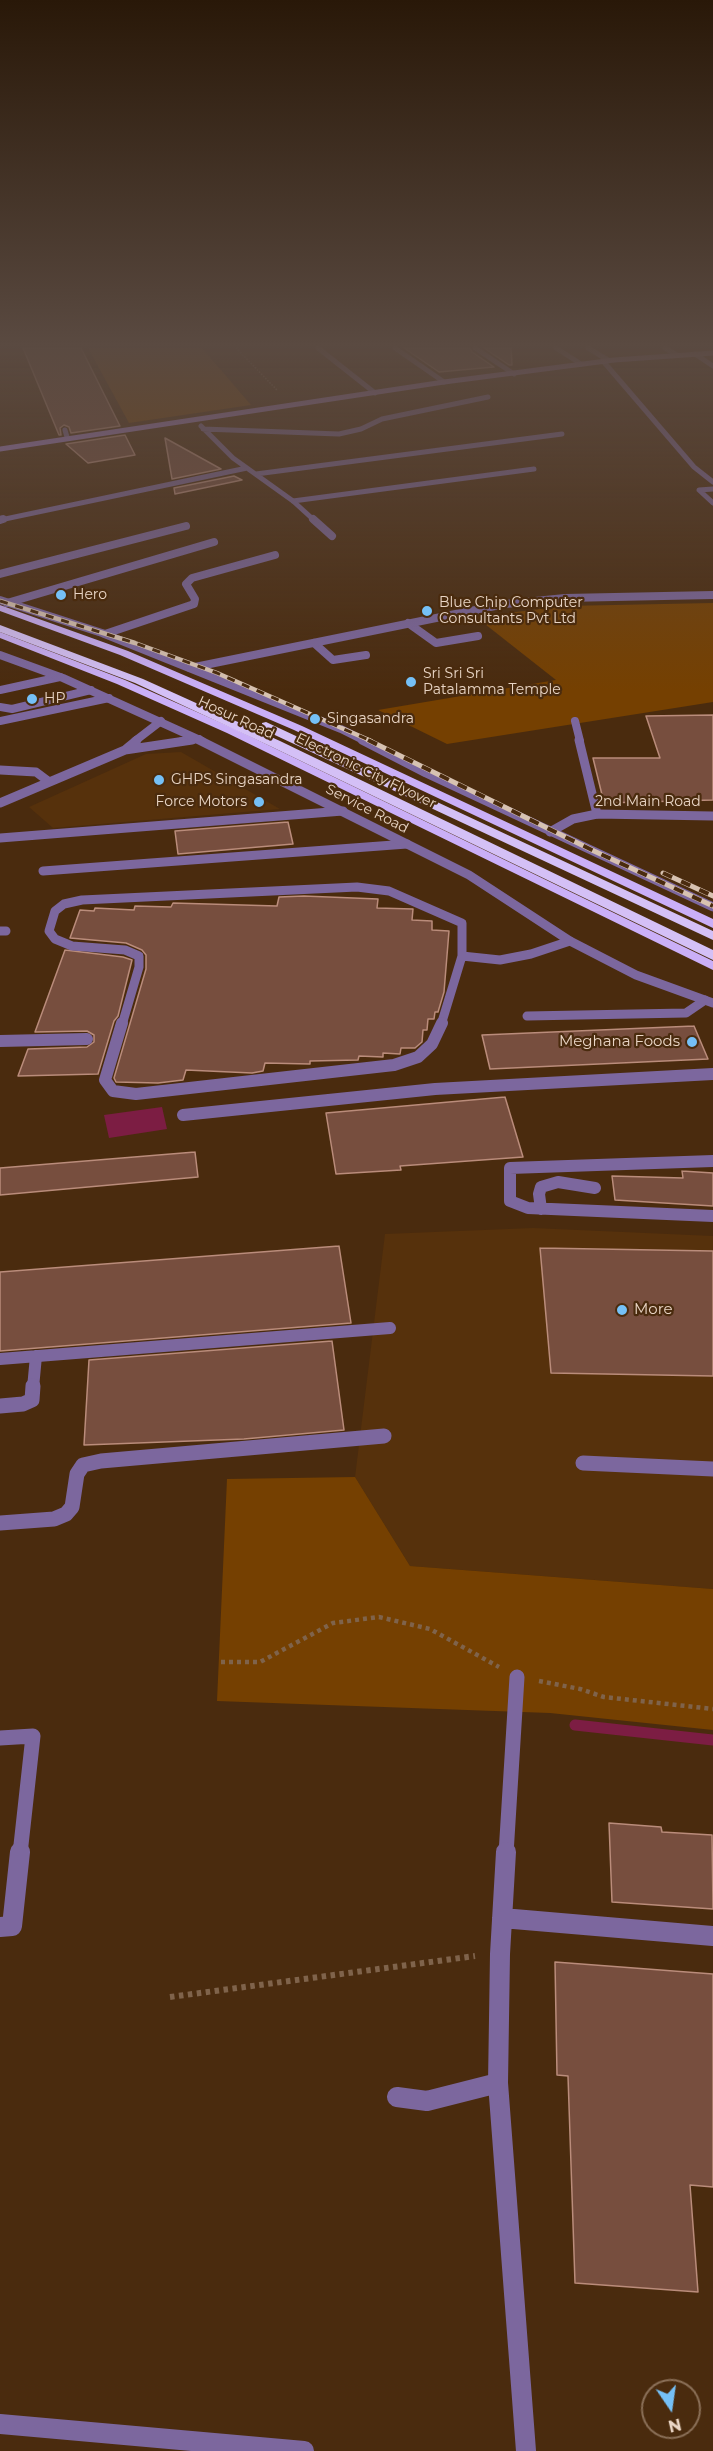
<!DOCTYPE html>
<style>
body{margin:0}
#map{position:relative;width:713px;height:2451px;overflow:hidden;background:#4a2b0e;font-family:Montserrat,sans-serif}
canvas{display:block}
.north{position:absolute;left:641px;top:2379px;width:60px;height:60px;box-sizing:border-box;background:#4a2b0e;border:2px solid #8a6f57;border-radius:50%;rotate:167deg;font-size:16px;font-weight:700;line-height:24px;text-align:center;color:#e9d5c5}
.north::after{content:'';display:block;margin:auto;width:21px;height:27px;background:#75c0f6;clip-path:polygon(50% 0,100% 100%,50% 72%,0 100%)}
</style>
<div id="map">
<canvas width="713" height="2451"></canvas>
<div class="north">N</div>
</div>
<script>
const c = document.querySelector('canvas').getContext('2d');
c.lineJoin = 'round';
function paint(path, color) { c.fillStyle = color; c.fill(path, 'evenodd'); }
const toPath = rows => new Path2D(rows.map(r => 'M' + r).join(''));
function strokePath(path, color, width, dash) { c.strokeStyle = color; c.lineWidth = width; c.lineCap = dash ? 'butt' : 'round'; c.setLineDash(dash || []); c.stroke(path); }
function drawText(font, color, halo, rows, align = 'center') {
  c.font = font + ' Montserrat,sans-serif'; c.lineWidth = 4.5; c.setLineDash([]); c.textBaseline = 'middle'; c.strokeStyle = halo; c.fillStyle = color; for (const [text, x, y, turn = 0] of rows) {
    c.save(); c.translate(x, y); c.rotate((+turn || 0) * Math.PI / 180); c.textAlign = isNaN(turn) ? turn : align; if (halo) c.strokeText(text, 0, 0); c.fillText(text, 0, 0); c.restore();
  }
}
paint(toPath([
 [181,752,280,809,53,828,29,807,146,754],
 [533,1228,713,1236,713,1589,410,1566,355,1477,385,1234]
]), '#56310c');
paint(toPath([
 [88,348,202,348,251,405,129,423],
 [713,603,713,702,447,744,378,710,556,680,476,617,564,606],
 [355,1477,410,1566,713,1589,713,1730,550,1713,217,1701,227,1479]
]), '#754001');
paint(toPath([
 [162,1107,167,1129,109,1138,104,1115]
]), '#7c1d43');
strokePath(toPath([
 [575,1725,713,1740]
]), '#7c1d43', 11);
const building = toPath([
 [23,348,81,348,120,426,71,433,69,427,64,425,60,428,61,435,59,435,23,348],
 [404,348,470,348,472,352,494,367,439,372,404,348],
 [484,348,511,348,512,365,509,365,484,348],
 [125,435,135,455,88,463,66,444,125,435],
 [165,438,221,469,172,479,165,438],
 [234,476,242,480,175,494,174,488,234,476],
 [713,715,713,800,604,803,593,758,660,758,646,716,713,715],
 [288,822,293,844,178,854,175,831,288,822],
 [304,896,378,899,377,908,413,909,412,920,432,921,432,930,449,931,444,992,438,1012,435,1012,434,1019,428,1019,427,1030,423,1030,422,1042,415,1048,401,1048,400,1054,383,1053,383,1057,359,1056,358,1060,310,1061,310,1064,265,1063,263,1071,252,1073,186,1070,183,1080,158,1083,116,1082,114,1078,146,969,146,955,142,950,126,943,70,938,80,910,94,911,95,908,134,910,135,906,171,907,173,903,277,906,279,897,304,896],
 [65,950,123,957,132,960,118,1016,114,1021,98,1074,18,1076,28,1049,87,1047,94,1042,94,1035,87,1031,35,1032,65,950],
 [694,1026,708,1059,490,1069,482,1035,694,1026],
 [505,1097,523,1157,400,1166,401,1170,336,1174,326,1113,505,1097],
 [195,1152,198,1177,0,1195,0,1168,195,1152],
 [682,1171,713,1173,713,1206,615,1200,612,1176,683,1178,682,1171],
 [339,1246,351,1323,0,1351,0,1272,339,1246],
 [540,1248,713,1251,713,1376,551,1373,540,1248],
 [332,1341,344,1430,244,1439,84,1445,89,1360,332,1341],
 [609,1823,661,1827,662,1832,712,1835,713,1909,612,1902,609,1823],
 [555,1962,713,1974,713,2187,690,2185,698,2292,575,2283,568,2076,557,2075,555,1962]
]);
paint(building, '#774e3e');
strokePath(building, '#ba8c7b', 1.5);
strokePath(toPath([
 [236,348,277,390]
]), '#7f634b', 1.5, [1.5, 1.5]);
strokePath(toPath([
 [221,1662,260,1662,333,1623,379,1617,430,1629,499,1667],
 [539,1681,580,1689,604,1697,713,1709]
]), '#7f634b', 4.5, [4, 4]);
strokePath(toPath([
 [170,1997,475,1956]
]), '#7f634b', 6, [4.5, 4.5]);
strokePath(toPath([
 [475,348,514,374],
 [588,348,608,360],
 [65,430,67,437],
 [293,501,534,469]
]), '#7c679e', 5);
strokePath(toPath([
 [0,574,186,526],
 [7,603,214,542],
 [408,623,436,643,478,636],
 [105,634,194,604,195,599,186,584,192,578,275,555],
 [314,643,333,660,366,655],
 [0,690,60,677],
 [0,707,12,709,91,690]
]), '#7c679e', 8);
strokePath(toPath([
 [462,956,500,960,531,954,570,941],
 [527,1016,686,1013,705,1000],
 [122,1025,139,967,139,956,125,950,72,946,55,939,49,931,55,911,64,904,82,900,357,887,389,891,462,923,462,956],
 [441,1025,462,956]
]), '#7c679e', 9);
strokePath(toPath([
 [122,1023,105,1080,113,1091,136,1094,394,1065,418,1057,432,1044,442,1023],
 [713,1161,510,1168,510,1201,528,1208,713,1216],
 [541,1209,539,1194,541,1187,558,1182,595,1188]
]), '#7c679e', 12);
strokePath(toPath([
 [583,1463,713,1469]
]), '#7c679e', 15);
strokePath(toPath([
 [318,348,375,393],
 [395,348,444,382],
 [556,348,581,364],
 [665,348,677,355],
 [695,354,713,366],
 [603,361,694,467,713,482],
 [201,426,233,458,293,501,315,521],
 [203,429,339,434,361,429,382,419,488,397],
 [256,474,562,434],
 [713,489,699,490,713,503],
 [0,520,247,468]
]), '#7c679e', 5);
strokePath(toPath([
 [313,519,332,536],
 [0,520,3,519],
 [190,668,505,604,565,598,713,595],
 [0,721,109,698],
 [575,721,580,741],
 [135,741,161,721],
 [182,741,199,739]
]), '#7c679e', 8);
strokePath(toPath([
 [579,740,597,814],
 [126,749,137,740],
 [0,770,36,772,48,781],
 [0,803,125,750,192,740],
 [0,838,343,811],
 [43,871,407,844],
 [0,931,6,931]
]), '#7c679e', 9);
strokePath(toPath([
 [0,1041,87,1039],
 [183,1115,435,1089,713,1074],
 [0,1359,390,1328],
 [33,1388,36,1356]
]), '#7c679e', 12);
strokePath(toPath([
 [0,1406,23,1404,32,1400,33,1386],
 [0,1523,54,1519,66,1514,72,1507,77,1474,83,1465,101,1461,384,1436],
 [0,1738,33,1736,20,1854],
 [506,1854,517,1677]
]), '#7c679e', 15);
strokePath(toPath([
 [506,1852,500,1954,498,2083,526,2451],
 [502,1918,713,1936],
 [0,1927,12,1926,20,1852],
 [397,2097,427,2101,498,2083],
 [0,2424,304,2451]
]), '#7c679e', 20);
strokePath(toPath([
 [0,600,102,633,341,729,365,741],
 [0,655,63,678,202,741]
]), '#7c679e', 8);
strokePath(toPath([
 [199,740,469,875,570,941,636,975,713,1003],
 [362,740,426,773,713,907],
 [550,832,573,819,597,814,713,816]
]), '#7c679e', 9);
strokePath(toPath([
 [0,449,444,382,614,360,713,353]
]), '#a583db', 5);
paint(toPath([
 [0,605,128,651,302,726,713,919,713,928,294,730,120,655,0,611,0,605],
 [0,632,125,680,235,729,713,961,713,970,227,733,117,684,0,638,0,632]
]), '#caaff7');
paint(toPath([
 [0,625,143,679,280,741,713,950,713,960,272,747,135,683,0,632,0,625],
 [266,722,713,931,713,940,262,729,262,723,266,722]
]), '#d4c0f6');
const railFar1 = toPath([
 [0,601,135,643,217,673,371,741]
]);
const rail = toPath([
 [368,740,594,851,713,906],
 [663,873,713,896]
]);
strokePath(railFar1, '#d7c2b1', 4.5);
strokePath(rail, '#d7c2b1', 5);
strokePath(railFar1, '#4a2b0e', 3, [8]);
strokePath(rail, '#4a2b0e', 4, [10]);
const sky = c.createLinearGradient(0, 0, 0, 691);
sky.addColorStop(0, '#291808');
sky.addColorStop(0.5, '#5a4a41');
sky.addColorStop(1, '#5a4a4100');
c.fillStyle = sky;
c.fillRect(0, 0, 713, 691);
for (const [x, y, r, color] of [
 [61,595,6,"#75c0f6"],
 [427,611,6,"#75c0f6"],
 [411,682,6,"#75c0f6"],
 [32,699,6,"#75c0f6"],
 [315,719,6,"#75c0f6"],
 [159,780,6,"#75c0f6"],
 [259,802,6,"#75c0f6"],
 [692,1042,6,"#75c0f6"],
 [622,1310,6,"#75c0f6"]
]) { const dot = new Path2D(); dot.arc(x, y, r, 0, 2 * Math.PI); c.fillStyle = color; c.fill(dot); strokePath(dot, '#4a2b0e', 2); }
drawText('14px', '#e9d5c5', '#4a2b0e', [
 ["Hero",73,595],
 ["Blue Chip Computer",439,603],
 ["Consultants Pvt Ltd",439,619],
 ["Sri Sri Sri",423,674],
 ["Patalamma Temple",423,690],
 ["HP",44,699],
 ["Singasandra",327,719],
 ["GHPS Singasandra",171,780],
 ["Force Motors",247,802,"right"]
], 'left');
drawText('14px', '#e9d5c5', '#4a2b0e', [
 ["Hosur Road",236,718,25],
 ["Electronic City Flyover",366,771,26],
 ["2nd Main Road",648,802],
 ["Service Road",367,809,27]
]);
drawText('15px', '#e9d5c5', '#4a2b0e', [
 ["Meghana Foods",680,1042],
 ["More",634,1310,"left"]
], 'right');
</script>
